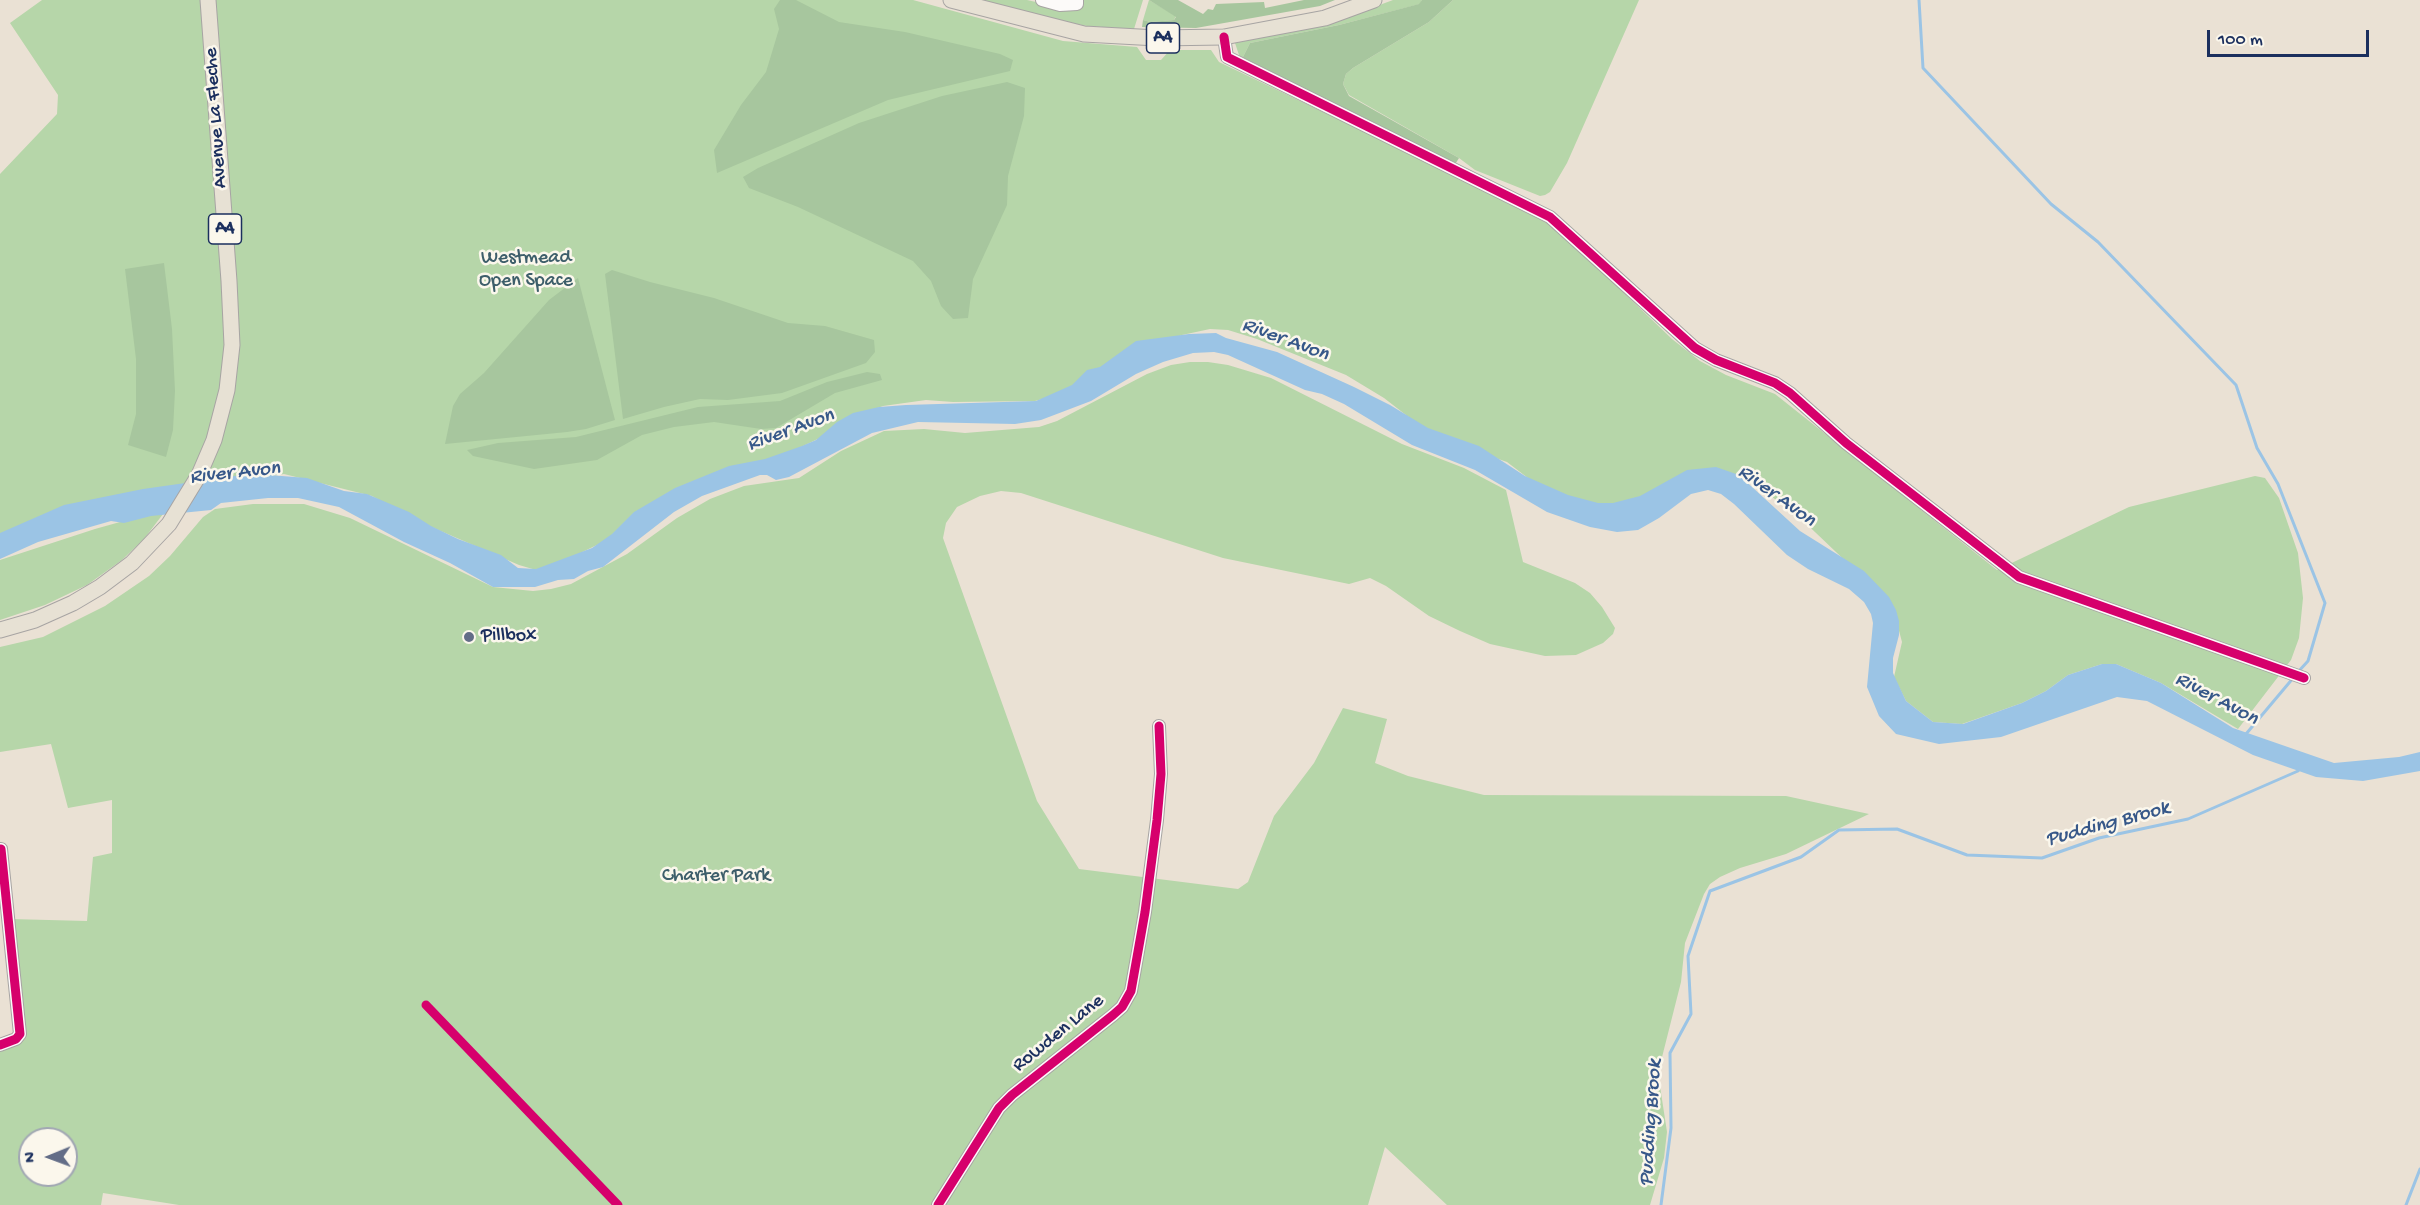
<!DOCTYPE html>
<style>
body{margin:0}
#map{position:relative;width:2420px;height:1205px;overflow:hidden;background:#eae1d4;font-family:"Gochi Hand",sans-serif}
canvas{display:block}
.north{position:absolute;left:18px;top:1127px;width:60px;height:60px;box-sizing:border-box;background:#fbf7ec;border:2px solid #a1a7b3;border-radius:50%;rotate:269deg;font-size:16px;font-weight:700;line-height:24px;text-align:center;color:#1b2f5e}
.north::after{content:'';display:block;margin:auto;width:21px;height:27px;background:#636d87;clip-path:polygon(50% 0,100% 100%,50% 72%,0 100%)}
.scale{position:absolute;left:2207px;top:30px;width:162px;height:27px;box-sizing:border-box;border:3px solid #1b2f5e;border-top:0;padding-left:8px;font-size:18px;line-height:21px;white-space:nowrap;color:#1b2f5e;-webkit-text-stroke:4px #fbf7ec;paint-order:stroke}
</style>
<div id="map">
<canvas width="2420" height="1205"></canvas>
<div class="north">N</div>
<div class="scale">100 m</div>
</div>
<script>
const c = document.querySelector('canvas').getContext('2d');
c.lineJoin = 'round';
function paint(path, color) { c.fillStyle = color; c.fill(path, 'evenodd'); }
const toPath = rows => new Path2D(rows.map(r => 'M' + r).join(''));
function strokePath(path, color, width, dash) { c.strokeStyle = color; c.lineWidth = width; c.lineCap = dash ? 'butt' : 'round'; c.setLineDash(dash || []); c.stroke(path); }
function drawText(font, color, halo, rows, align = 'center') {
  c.font = font + ' "Gochi Hand",sans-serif'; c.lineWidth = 5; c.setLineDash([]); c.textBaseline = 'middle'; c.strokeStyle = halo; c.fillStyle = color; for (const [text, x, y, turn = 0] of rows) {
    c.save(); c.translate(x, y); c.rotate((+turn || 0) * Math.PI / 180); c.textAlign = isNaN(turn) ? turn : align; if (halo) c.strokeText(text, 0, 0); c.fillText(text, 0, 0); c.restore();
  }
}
paint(toPath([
 [42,0,913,0,1063,41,1137,47,1146,60,1161,60,1170,50,1211,50,1219,62,1548,220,1672,339,1700,361,1726,375,1775,394,1997,570,2129,507,2255,476,2265,478,2279,498,2298,553,2303,598,2299,638,2291,660,2238,729,2161,683,2116,664,2102,664,2068,675,2046,691,2022,703,1962,724,1933,722,1906,701,1894,677,1902,642,1894,612,1857,572,1795,513,1749,481,1734,474,1600,515,1562,504,1507,462,1433,436,1384,398,1346,375,1257,339,1228,330,1210,329,1182,335,1144,350,1057,395,1035,401,953,402,926,400,883,406,872,410,826,435,549,568,536,570,519,565,420,522,372,496,284,474,151,494,0,545,0,174,57,114,58,95,10,23],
 [977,0,1027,0,1072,10,1077,0,1143,0,1134,29,1087,26,1036,16],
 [1149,0,1176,16,1174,20,1150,22,1143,20],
 [1393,0,1422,0,1420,4,1339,25,1250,43,1241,61,1235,43,1342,19],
 [1453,0,1639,0,1567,163,1550,192,1545,195,1540,196,1475,170,1459,158,1349,95,1343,84,1346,74,1353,68,1429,22],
 [1190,362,1208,362,1228,365,1271,378,1402,444,1464,468,1506,490,1523,562,1575,583,1590,593,1602,607,1615,628,1613,634,1603,643,1576,655,1545,656,1490,644,1460,631,1429,616,1386,586,1370,578,1349,584,1223,558,1021,493,1001,491,980,496,957,507,946,523,943,538,1037,801,1079,869,1238,889,1248,882,1274,816,1314,763,1343,708,1387,719,1375,763,1408,776,1484,795,1786,796,1869,814,1786,854,1740,868,1720,877,1710,884,1704,894,1685,943,1681,982,1658,1073,1667,1132,1664,1158,1650,1205,1447,1205,1385,1147,1368,1205,179,1205,103,1193,101,1205,0,1205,0,1049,17,1044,10,919,87,921,93,857,112,853,112,800,68,808,51,744,0,752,0,647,43,637,105,606,149,576,170,556,203,517,215,509,253,504,304,504,350,518,493,587,533,591,551,589,571,584,627,554,677,518,710,499,744,486,799,478,841,451,884,431,924,429,965,433,1039,427,1057,421,1147,374,1171,365],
 [30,1139,66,1139,66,1175,30,1175],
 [163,514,144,539,122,560,87,585,45,605,0,620,0,560,95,529,145,515]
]), '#b6d6a9');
paint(toPath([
 [780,0,796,0,839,22,905,32,1000,54,1013,60,1010,71,888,100,717,173,714,150,741,105,766,72,779,29,774,9],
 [1149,0,1178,0,1203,14,1208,9,1213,10,1216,4,1264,2,1265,8,1304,0,1335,0,1320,6,1196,28,1142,27,1143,20,1150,22,1174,20,1176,17],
 [1422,0,1453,0,1429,22,1353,68,1346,74,1343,84,1349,96,1459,158,1454,166,1241,61,1250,43,1339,25,1419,4],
 [1007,82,1025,88,1024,116,1008,176,1007,205,973,279,968,318,953,319,941,306,931,281,913,261,798,207,749,188,743,177,758,168,859,123,942,96],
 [164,263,172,329,175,391,173,430,166,457,128,445,136,414,136,359,125,269],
 [612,270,650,282,714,298,788,323,825,326,874,340,875,352,866,363,782,393,728,400,700,399,664,407,623,419,605,274],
 [578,278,615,420,586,429,567,432,445,444,453,406,460,394,484,373,549,300],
 [867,372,880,374,882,380,835,393,776,428,761,429,714,422,674,427,642,435,597,460,534,469,473,456,467,450,498,443,576,437,698,407,780,401,827,382]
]), '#a7c69e');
paint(toPath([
 [1216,333,1226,338,1277,352,1354,387,1390,405,1428,428,1479,446,1525,476,1568,495,1598,503,1613,503,1640,496,1687,470,1716,467,1739,475,1800,531,1864,571,1889,597,1896,610,1899,621,1899,635,1893,658,1893,673,1906,701,1933,722,1963,724,2022,703,2046,691,2068,675,2102,664,2116,664,2161,683,2233,728,2334,763,2399,757,2420,752,2420,771,2363,781,2316,777,2253,755,2147,701,2117,697,2001,737,1939,744,1896,734,1879,716,1867,687,1873,623,1871,614,1864,602,1849,589,1808,569,1787,555,1734,504,1721,494,1708,490,1691,494,1659,518,1638,530,1617,532,1590,527,1547,512,1475,470,1412,445,1344,404,1322,394,1305,390,1228,355,1214,352,1193,353,1163,362,1136,374,1091,401,1041,420,1015,424,918,422,872,433,789,477,776,480,767,475,760,475,702,496,674,512,603,567,588,571,574,579,558,580,535,587,493,587,450,563,404,542,339,507,298,498,268,498,221,503,211,510,151,516,124,523,111,521,38,542,0,559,0,533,64,505,143,489,242,475,269,475,307,478,344,491,367,494,409,512,431,526,458,539,501,555,518,568,536,569,592,548,612,534,634,512,675,488,729,466,765,459,802,446,816,440,837,422,853,413,879,407,906,405,1036,401,1072,385,1087,370,1100,367,1136,341,1189,334]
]), '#9bc4e5');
strokePath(toPath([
 [1919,0,1923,68,2051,204,2098,242,2236,385,2257,448,2278,484,2325,603,2308,661,2298,672],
 [2246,734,2294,677],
 [1661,1205,1671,1128,1670,1053,1691,1014,1688,956,1710,891,1801,857,1839,830,1897,829,1967,855,2042,858,2099,838,2188,819,2298,771],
 [2406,1205,2420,1169]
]), '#9bc4e5', 3);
const minor = toPath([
 [1042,0,1060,5,1077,4,1077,0],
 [1224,37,1227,57,1550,217,1695,348,1716,360,1775,383,1790,393,1846,443,2019,577,2304,678],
 [0,1045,16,1039,20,1034,1,849],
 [938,1205,999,1108,1012,1095,1113,1015,1122,1007,1131,991,1145,912,1157,820,1161,774,1159,726]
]);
const major = toPath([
 [951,0,1084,34,1157,38,1224,37,1325,18,1374,0],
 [0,630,35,620,73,603,100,587,132,563,169,524,199,475,214,440,227,390,232,345,229,281,208,0]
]);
strokePath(minor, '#a7a4a3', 14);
strokePath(major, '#a7a4a3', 17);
strokePath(minor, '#fcfaf9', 12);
strokePath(major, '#e7e1d4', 15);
strokePath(toPath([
 [1224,37,1227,57,1550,217,1695,348,1716,360,1775,383,1790,393,1846,443,2019,577,2304,678],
 [426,1005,618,1205],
 [0,1045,16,1039,20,1034,1,849],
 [938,1205,999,1108,1012,1095,1113,1015,1122,1007,1131,991,1145,912,1157,820,1161,774,1159,726]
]), '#d6006c', 9);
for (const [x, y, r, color] of [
 [469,637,6,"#636d87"]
]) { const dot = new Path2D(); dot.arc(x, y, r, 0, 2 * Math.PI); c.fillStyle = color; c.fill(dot); strokePath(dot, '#fbf7ec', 2); }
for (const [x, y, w] of [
 [1163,38,33],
 [225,229,33]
]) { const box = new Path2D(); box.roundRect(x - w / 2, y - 15, w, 30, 4.5); c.fillStyle = '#fbf7ec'; c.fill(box); strokePath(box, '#1b2f5e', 1.5); }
drawText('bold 18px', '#1b2f5e', null, [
 ["A4",1163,38],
 ["A4",225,229]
]);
drawText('20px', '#1b2f5e', '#fbf7ec', [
 ["Avenue La Fleche",217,118,-94],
 ["Rowden Lane",1059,1034,-39]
]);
drawText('20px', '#3d5e6a', '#fbf7ec', [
 ["Westmead",526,259],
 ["Open Space",526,282],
 ["Charter Park",716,877]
]);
drawText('20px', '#1b2f5e', '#fbf7ec', [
 ["Pillbox",481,637]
], 'left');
drawText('italic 21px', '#375889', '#fbf7ec', [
 ["River Avon",1285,341,20],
 ["River Avon",791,431,-20],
 ["River Avon",235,474,-6],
 ["River Avon",1776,497,36],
 ["River Avon",2216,700,28],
 ["Pudding Brook",2108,825,-15],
 ["Pudding Brook",1652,1123,-86]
]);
</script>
